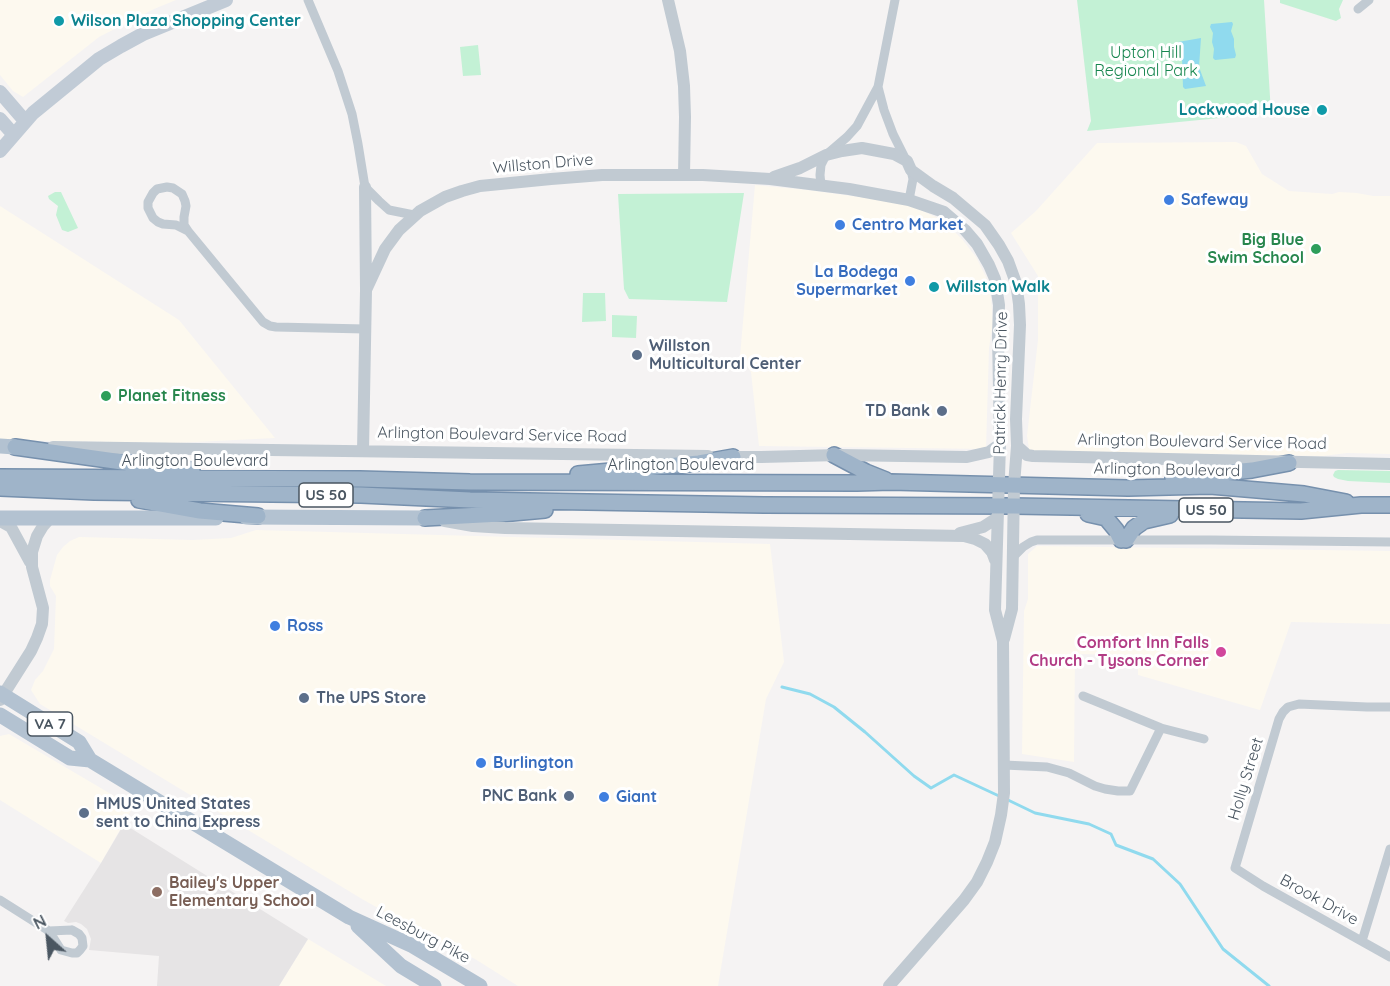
<!DOCTYPE html>
<style>
body{margin:0}
#map{position:relative;width:1390px;height:986px;overflow:hidden;background:#f5f3f3;font-family:Quicksand,sans-serif}
canvas{display:block}
.north{position:absolute;left:18px;top:908px;width:60px;height:60px;-webkit-text-stroke:4px #fff;paint-order:stroke;rotate:333deg;font-size:16px;font-weight:700;line-height:24px;text-align:center;color:#4a5661}
.north::after{content:'';display:block;margin:auto;width:21px;height:27px;background:#4a5661;clip-path:polygon(50% 0,100% 100%,50% 72%,0 100%)}
</style>
<div id="map">
<canvas width="1390" height="986"></canvas>
<div class="north">N</div>
</div>
<script>
const c = document.querySelector('canvas').getContext('2d');
c.lineJoin = 'round';
function paint(path, color) { c.fillStyle = color; c.fill(path, 'evenodd'); }
const toPath = rows => new Path2D(rows.map(r => 'M' + r).join(''));
function strokePath(path, color, width, dash) { c.strokeStyle = color; c.lineWidth = width; c.lineCap = dash ? 'butt' : 'round'; c.setLineDash(dash || []); c.stroke(path); }
function drawText(font, color, halo, rows, align = 'center') {
  c.font = font + ' Quicksand,sans-serif'; c.lineWidth = 6; c.setLineDash([]); c.textBaseline = 'middle'; c.strokeStyle = halo; c.fillStyle = color; for (const [text, x, y, turn = 0] of rows) {
    c.save(); c.translate(x, y); c.rotate((+turn || 0) * Math.PI / 180); c.textAlign = isNaN(turn) ? turn : align; if (halo) c.strokeText(text, 0, 0); c.fillText(text, 0, 0); c.restore();
  }
}
paint(toPath([
 [0,0,176,0,154,9,99,37,23,97,13,91,0,75],
 [1236,142,1246,146,1262,174,1289,191,1332,194,1339,192,1357,193,1373,196,1390,196,1390,454,1347,453,1323,456,1033,451,1029,449,1027,436,1038,340,1038,276,1011,233,1036,211,1097,143],
 [755,185,807,190,896,202,912,206,942,220,962,239,976,257,986,277,991,298,993,323,989,348,986,449,759,446,751,372,740,356],
 [0,206,179,320,275,438,176,443,0,440],
 [256,530,770,544,784,662,766,699,718,986,518,986,475,959,426,935,362,899,40,704,31,690,35,680,43,671,54,649,56,596,50,586,50,580,57,555,63,547,70,541,79,537,193,540,231,538],
 [1037,546,1390,551,1390,624,1291,622,1260,710,1138,675,1138,655,1075,654,1074,762,1022,754,1024,611,1028,599,1028,554],
 [9,734,133,807,101,863,0,800,0,736],
 [308,939,386,986,279,986]
]), '#fdf9ef');
paint(toPath([
 [124,824,308,939,279,986,157,986,159,956,89,950,91,939,87,929,81,924,76,922,68,923,64,921,101,863]
]), '#e6e4e5');
paint(toPath([
 [1077,0,1264,0,1271,113,1087,131,1091,121],
 [1280,0,1343,0,1339,9,1341,18,1336,21,1280,3],
 [478,45,481,75,463,76,460,47],
 [55,192,61,192,78,228,68,232,62,230,56,215,58,206,49,199,48,196],
 [744,193,727,302,629,299,624,289,618,194],
 [583,293,605,293,606,321,582,322],
 [612,315,637,316,636,338,612,337],
 [1338,470,1390,471,1390,483,1348,481,1338,479,1334,477,1333,475,1335,471]
]), '#c3f1d5');
paint(toPath([
 [1232,22,1233,24,1231,31,1234,39,1234,47,1236,55,1235,58,1215,60,1213,58,1214,49,1212,42,1213,33,1210,27,1211,24],
 [1201,38,1199,67,1206,86,1185,89,1183,87,1182,57,1178,42]
]), '#90daee');
strokePath(toPath([
 [782,687,810,694,834,707,865,732,914,776,931,788,954,775,999,796],
 [1008,800,1035,813,1089,824,1111,834,1116,845,1153,859,1180,884,1223,949,1269,986]
]), '#90daee', 3);
const trunk = toPath([
 [15,447,158,467,192,470],
 [834,455,866,472,886,480],
 [578,474,699,463,733,457],
 [0,477,360,479,470,482,857,483,891,482,1128,488,1210,486,1304,494,1346,502],
 [1173,478,1252,470,1289,463],
 [0,488,94,492,361,495,470,500,764,505,1014,506,1301,511,1361,505,1390,505],
 [139,500,200,511,258,516],
 [1088,514,1106,518,1116,530,1121,540],
 [425,518,501,514,545,510],
 [1126,540,1134,528,1144,521,1170,515]
]);
strokePath(trunk, '#7690ad', 18);
strokePath(toPath([
 [308,0,338,71,352,114,358,144,365,187,379,201,389,210,414,215],
 [1358,9,1369,0],
 [878,87,884,110,893,134,906,160],
 [821,185,820,175,821,165,826,155,847,137,857,126,878,87,895,0],
 [909,200,913,179,911,170],
 [188,231,184,225,184,217,186,206,185,201,182,194,173,188,167,187,157,189,153,193,148,202,148,208,153,218,158,222,163,224,176,225,188,231,263,322,270,326,276,327,365,329],
 [1013,557,1023,547,1031,542,1037,540,1211,540,1390,542],
 [1083,696,1161,728,1204,739],
 [1390,707,1367,707,1299,704,1288,707,1283,712,1279,719,1235,868,1263,886,1390,957],
 [1004,765,1047,767,1069,773,1095,786,1105,789,1118,791,1130,791,1161,728],
 [0,900,49,931],
 [72,930,79,934,82,938,83,946,80,950,77,953,72,953,61,950,49,931,72,930],
 [1362,941,1390,849]
]), '#c1cad2', 9);
strokePath(toPath([
 [668,0,680,51,684,86,685,117,684,175],
 [774,177,800,168,826,155,842,151,862,148,894,154,907,161,911,170,933,186,953,198,985,225,999,245,1008,261,1016,283,1019,304,1020,325,1016,419,1017,446,1014,485,1012,609,1004,639],
 [366,290,385,249,399,230,420,211,445,197,462,191,480,186,551,179,602,175,703,175,770,179,849,189,909,200,944,212,965,230,977,244,989,265,995,279,999,305,998,336,1000,444,995,610,1003,641,1004,793,1001,815,995,842,987,862,977,882,964,900,889,986],
 [1017,446,1027,455,1033,456,1390,464],
 [53,447,708,456],
 [363,451,366,290,365,187],
 [725,457,761,457,839,455,967,457,989,452,1000,444],
 [0,521,11,527,30,562],
 [445,521,473,526,505,528,964,536,975,539,985,544,992,552,995,560],
 [960,533,983,527,997,518],
 [0,700,31,651,37,638,42,624,43,608,32,567,32,552,37,536,43,526,51,517]
]), '#c1cad2', 12);
strokePath(toPath([
 [0,92,25,121],
 [0,119,14,135],
 [0,151,33,113,99,59,121,46,143,34,226,0]
]), '#c1cbd6', 14);
strokePath(toPath([
 [0,446,15,447],
 [246,517,425,518],
 [0,518,216,518],
 [0,693,79,742,90,760],
 [0,715,70,758,90,760,349,917,413,946,480,986],
 [358,926,401,966,434,986]
]), '#b3c2d1', 15);
strokePath(trunk, '#9fb4c9', 15);
for (const [x, y, r, color] of [
 [59,21,6,"#0f9aa8"],
 [1322,110,6,"#0f9aa8"],
 [1169,200,6,"#3f7fe0"],
 [840,225,6,"#3f7fe0"],
 [1316,249,6,"#2e9e5b"],
 [910,281,6,"#3f7fe0"],
 [934,287,6,"#0f9aa8"],
 [637,355,6,"#5c6f8a"],
 [106,396,6,"#2e9e5b"],
 [942,411,6,"#5c6f8a"],
 [275,626,6,"#3f7fe0"],
 [1221,652,6,"#d1479c"],
 [304,698,6,"#5c6f8a"],
 [481,763,6,"#3f7fe0"],
 [569,796,6,"#5c6f8a"],
 [604,797,6,"#3f7fe0"],
 [84,813,6,"#5c6f8a"],
 [157,892,6,"#8d6e63"]
]) { const dot = new Path2D(); dot.arc(x, y, r, 0, 2 * Math.PI); c.fillStyle = color; c.fill(dot); strokePath(dot, '#fff', 2); }
for (const [x, y, w] of [
 [326,495,54],
 [1206,510,54],
 [50,724,45]
]) { const box = new Path2D(); box.roundRect(x - w / 2, y - 12, w, 24, 4.5); c.fillStyle = '#fff'; c.fill(box); strokePath(box, '#4a5661', 1.5); }
drawText('bold 15px', '#4a5661', null, [
 ["US 50",326,495],
 ["US 50",1206,510],
 ["VA 7",50,724]
]);
drawText('bold 16px', '#0d838f', '#fff', [
 ["Wilson Plaza Shopping Center",71,21],
 ["Lockwood House",1310,110,"right"],
 ["Willston Walk",946,287]
], 'left');
drawText('16px', '#17864f', '#fff', [
 ["Upton Hill",1146,53],
 ["Regional Park",1146,71]
]);
drawText('16px', '#4a5661', '#fff', [
 ["Willston Drive",543,164,-5],
 ["Patrick Henry Drive",1001,383,-89],
 ["Arlington Boulevard Service Road",502,435,1],
 ["Arlington Boulevard Service Road",1202,442,1],
 ["Arlington Boulevard",195,461],
 ["Arlington Boulevard",681,465],
 ["Arlington Boulevard",1167,470,1],
 ["Holly Street",1246,779,-73],
 ["Brook Drive",1319,900,29],
 ["Leesburg Pike",423,935,28]
]);
drawText('bold 16px', '#366cbe', '#fff', [
 ["Safeway",1181,200],
 ["Centro Market",852,225],
 ["La Bodega",898,272,"right"],
 ["Supermarket",898,290,"right"],
 ["Ross",287,626],
 ["Burlington",493,763],
 ["Giant",616,797]
], 'left');
drawText('bold 16px', '#27864d', '#fff', [
 ["Big Blue",1304,240],
 ["Swim School",1304,258],
 ["Planet Fitness",118,396,"left"]
], 'right');
drawText('bold 16px', '#4e5e75', '#fff', [
 ["Willston",649,346],
 ["Multicultural Center",649,364],
 ["TD Bank",930,411,"right"],
 ["The UPS Store",316,698],
 ["PNC Bank",557,796,"right"],
 ["HMUS United States",96,804],
 ["sent to China Express",96,822]
], 'left');
drawText('bold 16px', '#b23c85', '#fff', [
 ["Comfort Inn Falls",1209,643],
 ["Church - Tysons Corner",1209,661]
], 'right');
drawText('bold 16px', '#785e54', '#fff', [
 ["Bailey's Upper",169,883],
 ["Elementary School",169,901]
], 'left');
</script>
